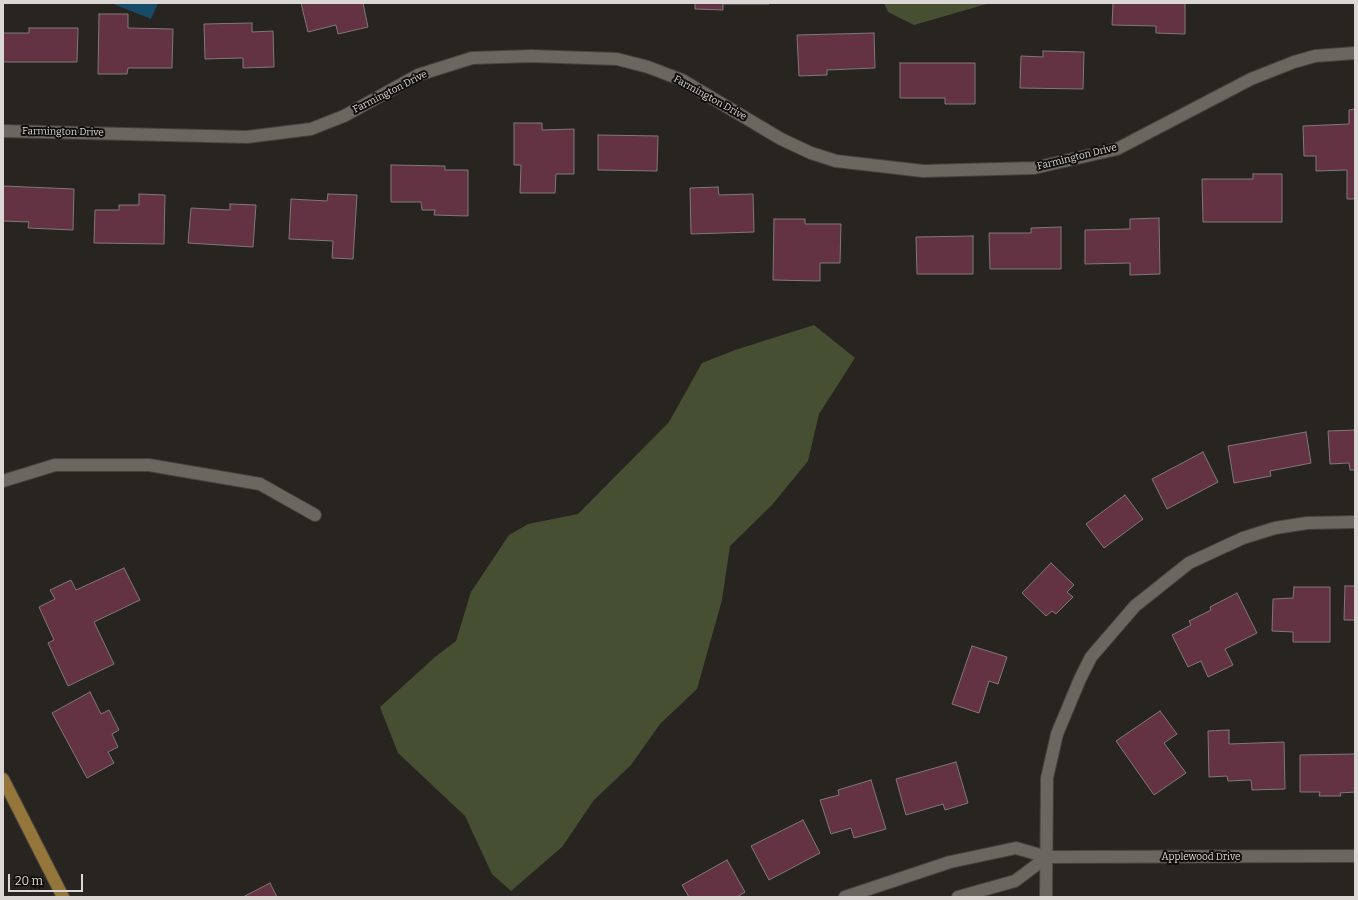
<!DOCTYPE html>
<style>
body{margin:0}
#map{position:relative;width:1358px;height:900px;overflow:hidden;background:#28241f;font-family:Bitter,serif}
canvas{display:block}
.frame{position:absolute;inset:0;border:4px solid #dad7d4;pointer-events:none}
.scale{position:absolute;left:8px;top:874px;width:75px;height:18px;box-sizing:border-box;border:2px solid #dad7d4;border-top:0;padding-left:5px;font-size:12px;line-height:14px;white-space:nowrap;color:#dad7d4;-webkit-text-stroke:3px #0f0e0b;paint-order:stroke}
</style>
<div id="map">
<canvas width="1358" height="900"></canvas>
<div class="frame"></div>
<div class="scale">20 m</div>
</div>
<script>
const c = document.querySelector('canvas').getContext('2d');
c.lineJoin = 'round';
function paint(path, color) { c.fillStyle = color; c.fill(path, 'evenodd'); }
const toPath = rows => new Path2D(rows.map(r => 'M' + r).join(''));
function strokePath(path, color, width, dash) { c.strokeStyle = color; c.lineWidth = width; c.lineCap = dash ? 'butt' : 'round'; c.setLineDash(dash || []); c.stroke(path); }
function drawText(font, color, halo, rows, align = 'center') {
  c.font = font + ' Bitter,serif'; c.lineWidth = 4; c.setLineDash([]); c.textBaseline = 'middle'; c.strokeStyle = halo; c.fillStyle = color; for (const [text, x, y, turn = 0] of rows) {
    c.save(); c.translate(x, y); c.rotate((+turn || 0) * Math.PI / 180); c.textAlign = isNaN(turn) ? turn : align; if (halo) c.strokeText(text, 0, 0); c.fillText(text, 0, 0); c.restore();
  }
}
paint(toPath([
 [884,3,990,3,914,25,888,12],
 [814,325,855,358,819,414,808,461,772,505,730,546,722,600,697,689,660,724,631,765,594,800,562,847,511,891,492,874,465,816,398,753,380,707,435,657,456,641,471,592,509,535,528,524,578,514,669,422,702,363,735,350]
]), '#474f33');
paint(toPath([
 [111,3,158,3,151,19]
]), '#184b67');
const building = toPath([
 [301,3,363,3,368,27,338,34,336,25,308,32,301,3],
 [695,3,769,3,769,4,723,4,723,10,695,9,695,3],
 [1113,3,1185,3,1185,34,1156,33,1156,26,1112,25,1113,3],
 [99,14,128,14,128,28,173,29,172,68,128,68,127,74,98,74,99,14],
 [252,23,252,32,273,31,274,67,243,68,243,58,205,59,204,24,252,23],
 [29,28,78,28,77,62,3,62,3,33,29,33,29,28],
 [874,33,875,68,827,70,827,75,799,76,797,35,874,33],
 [1043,51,1084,52,1083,89,1020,88,1021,56,1043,57,1043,51],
 [900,63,975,63,975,104,945,104,945,98,900,98,900,63],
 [1355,109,1355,199,1347,199,1347,170,1316,171,1316,156,1304,156,1303,126,1349,124,1349,110,1355,109],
 [514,123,542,123,542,130,574,129,574,174,556,174,555,193,520,193,521,165,514,165,514,123],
 [598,135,658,136,657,171,598,170,598,135],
 [391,165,445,166,445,170,468,170,468,216,434,215,435,210,422,210,421,202,391,202,391,165],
 [1253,174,1282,174,1282,222,1203,222,1202,179,1253,179,1253,174],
 [3,186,74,189,73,230,28,228,29,222,3,221,3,186],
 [718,187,719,195,753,194,754,232,691,234,690,188,718,187],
 [139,194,165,195,164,244,94,243,95,210,119,210,119,205,139,205,139,194],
 [328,194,357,195,353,259,332,258,333,241,289,239,291,199,327,201,328,194],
 [230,204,256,205,253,247,188,243,191,208,230,210,230,204],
 [1159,218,1160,274,1130,275,1130,263,1085,264,1085,230,1130,229,1130,219,1159,218],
 [774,219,805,219,805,224,841,224,840,263,820,263,820,281,773,280,774,219],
 [1061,227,1061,269,990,269,989,233,1031,233,1031,228,1061,227],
 [973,236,973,274,917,274,916,237,973,236],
 [1355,430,1355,470,1350,470,1349,463,1330,464,1328,431,1355,430],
 [1306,432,1311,463,1270,471,1271,476,1234,483,1228,446,1306,432],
 [1203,452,1218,482,1167,509,1152,479,1203,452],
 [1125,495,1143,519,1104,548,1086,524,1125,495],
 [1051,563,1074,585,1067,592,1073,597,1056,614,1052,611,1046,616,1022,593,1051,563],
 [124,568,140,600,94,622,114,664,68,686,48,643,54,640,39,607,55,599,50,590,71,580,76,590,124,568],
 [1345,586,1355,586,1355,620,1344,620,1345,586],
 [1294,587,1330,587,1330,642,1293,642,1293,632,1272,631,1273,599,1293,598,1294,587],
 [1237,593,1257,633,1225,649,1233,665,1208,677,1201,661,1188,667,1172,635,1191,625,1189,621,1211,610,1210,607,1237,593],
 [972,646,1007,657,998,684,989,681,979,713,952,704,972,646],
 [90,692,101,714,109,710,119,730,112,734,118,747,108,752,114,763,87,778,52,713,90,692],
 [1160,711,1177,734,1164,743,1186,773,1154,795,1116,741,1160,711],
 [1229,730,1229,744,1284,742,1285,789,1252,790,1251,780,1228,781,1227,776,1209,777,1208,731,1229,730],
 [1355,754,1355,792,1340,793,1341,796,1319,796,1320,792,1300,792,1300,755,1355,754],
 [956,762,968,803,945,810,943,804,906,815,896,779,956,762],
 [871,780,886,829,854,838,851,828,831,834,820,800,839,795,838,790,871,780],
 [803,820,820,853,769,880,751,846,803,820],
 [727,860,745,892,737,897,689,897,682,885,727,860],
 [270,883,277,897,243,897,270,883]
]);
paint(building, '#633344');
strokePath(building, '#80787a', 1);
const minor = toPath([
 [3,131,247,137,311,129,344,116,418,75,472,58,531,56,617,59,648,67,682,80,781,139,811,153,836,161,923,171,1034,168,1117,149,1251,79,1294,62,1315,56,1355,53],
 [3,481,55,465,149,465,260,484,315,515],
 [845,897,950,862,1016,848,1047,857,1355,856],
 [958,897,1015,881,1047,857],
 [1046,897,1047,778,1057,734,1080,679,1091,657,1135,606,1189,563,1243,538,1275,528,1307,523,1355,522]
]);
const major = toPath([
 [3,779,63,897]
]);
strokePath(minor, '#45423e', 14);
strokePath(major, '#45423e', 14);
strokePath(minor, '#6a6660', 12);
strokePath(major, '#94763a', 12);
drawText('10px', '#dad7d4', '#0f0e0b', [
 ["Farmington Drive",390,92,-27],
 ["Farmington Drive",710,98,29],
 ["Farmington Drive",63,132,1],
 ["Farmington Drive",1077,157,-14],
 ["Applewood Drive",1201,857]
]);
</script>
